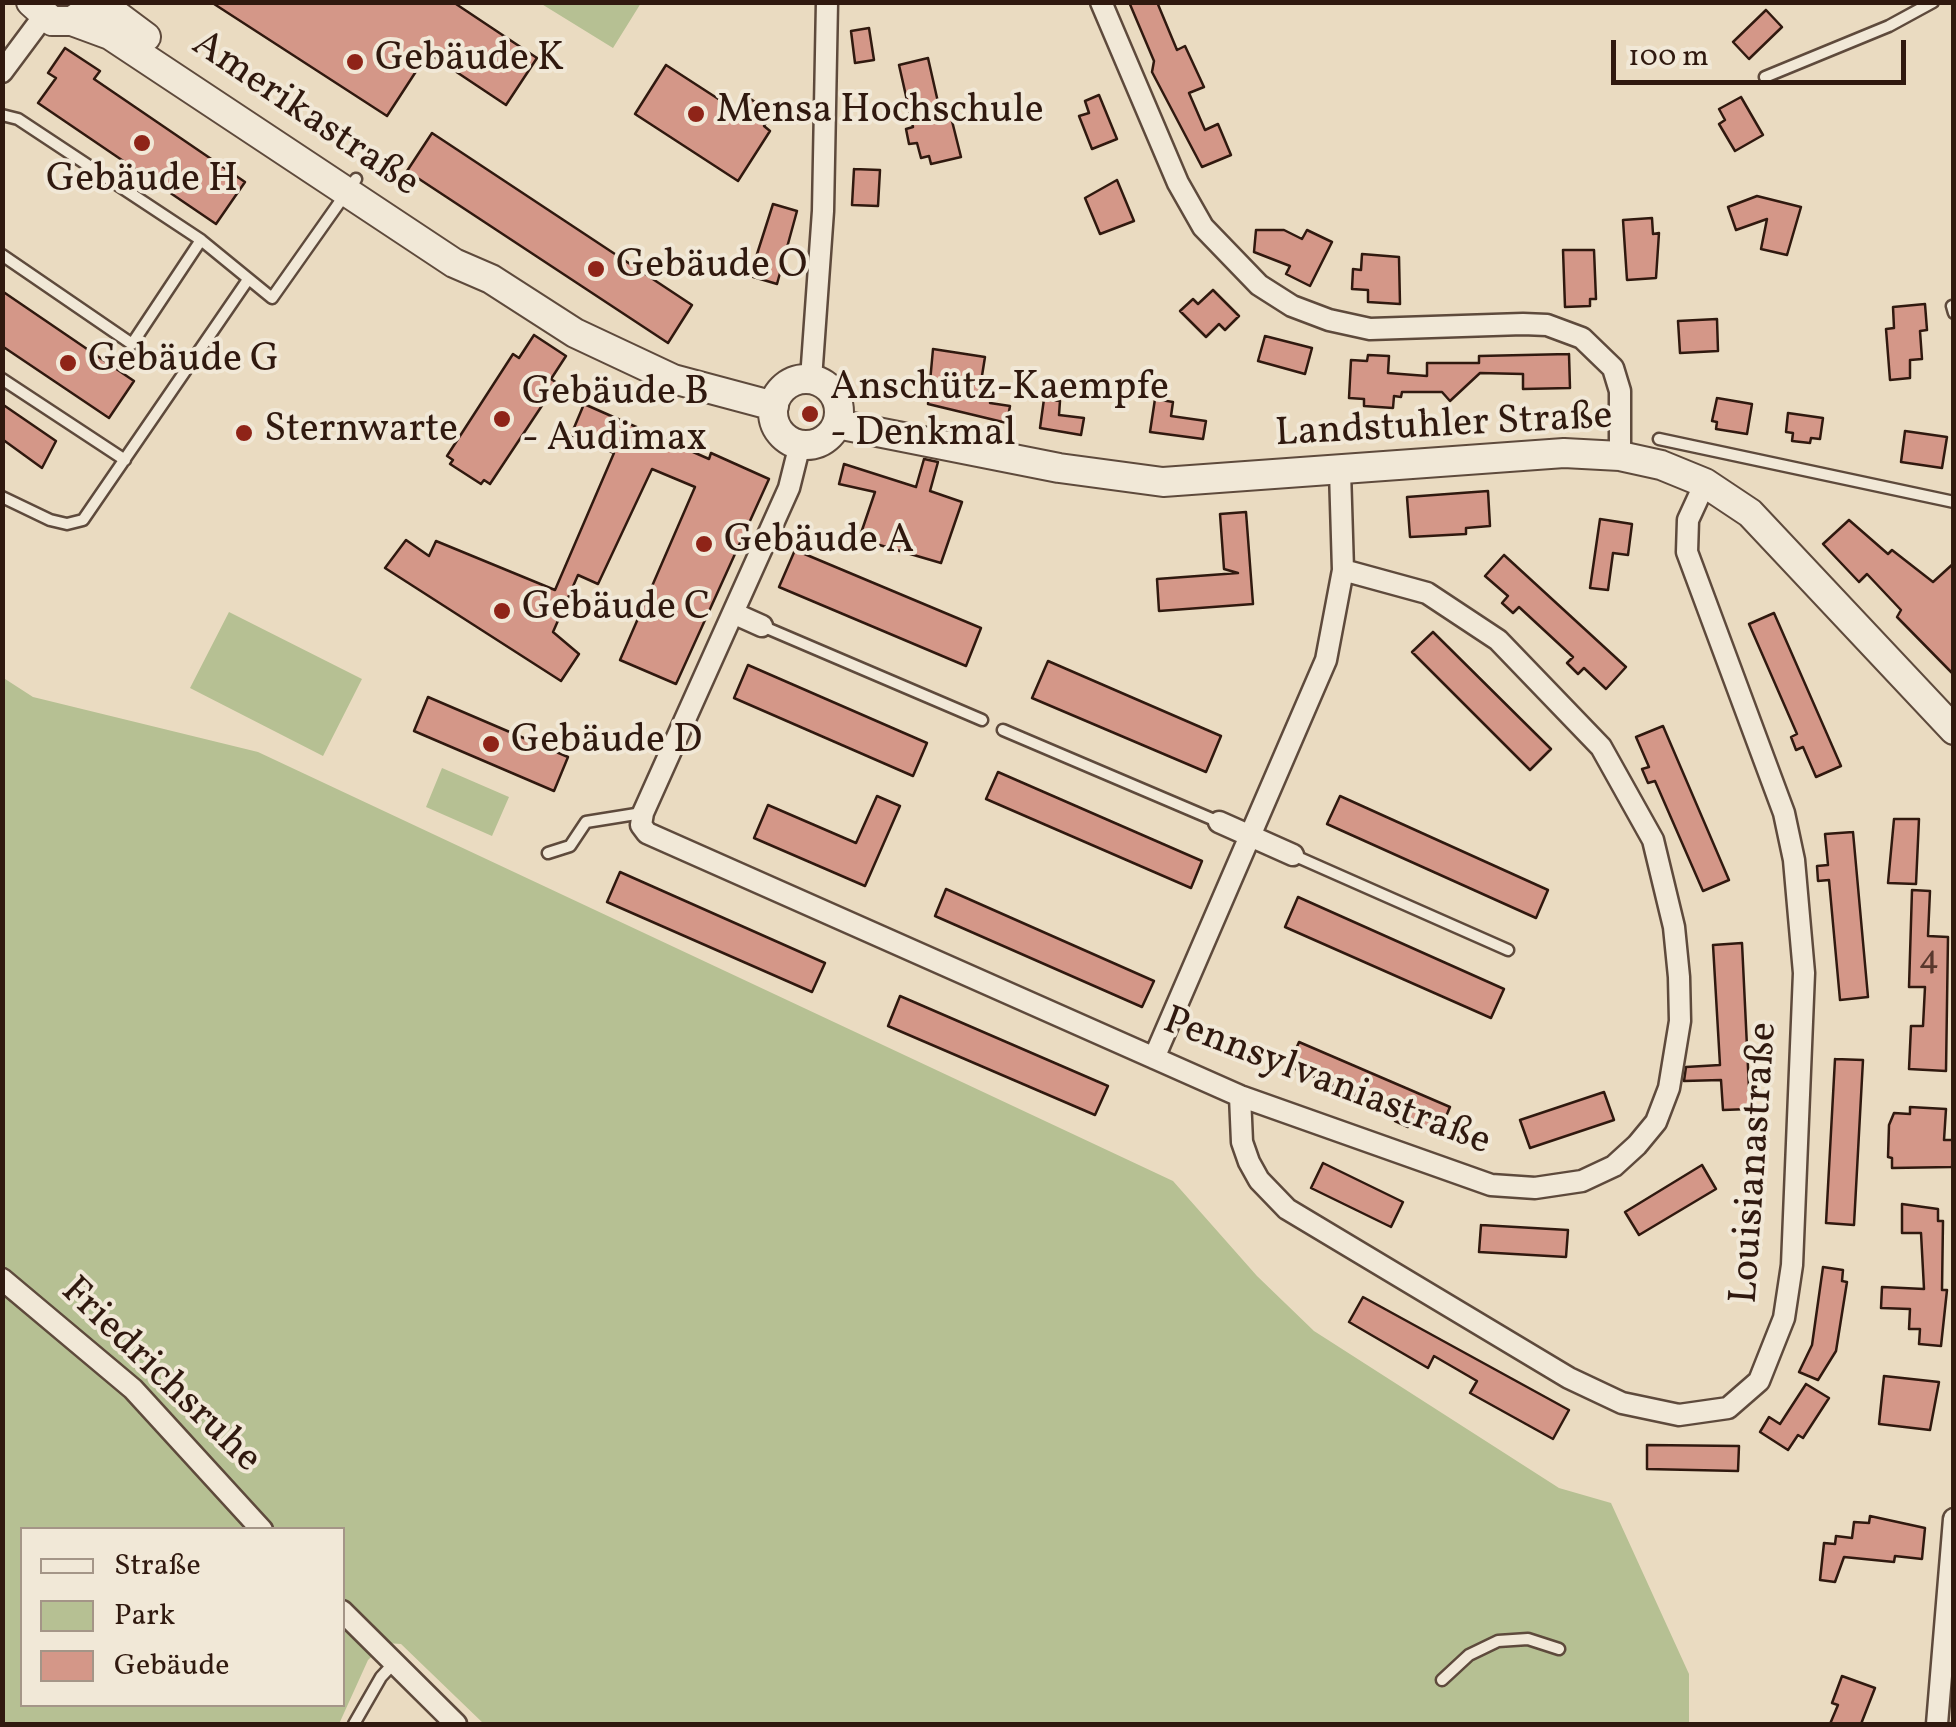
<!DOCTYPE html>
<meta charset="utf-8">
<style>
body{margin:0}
#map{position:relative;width:1956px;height:1727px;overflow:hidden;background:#eadbc1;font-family:Vollkorn,serif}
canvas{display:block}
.frame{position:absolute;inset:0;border:5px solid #30190f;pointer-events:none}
.legend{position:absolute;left:20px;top:1527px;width:325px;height:180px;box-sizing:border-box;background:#f1e8d7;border:2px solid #a49587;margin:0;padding:12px 18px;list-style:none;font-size:30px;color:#30190f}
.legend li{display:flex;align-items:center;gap:20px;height:50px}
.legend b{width:50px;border:2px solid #a49587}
.scale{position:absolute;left:1611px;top:40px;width:295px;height:45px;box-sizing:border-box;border:5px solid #30190f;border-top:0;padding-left:12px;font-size:30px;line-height:35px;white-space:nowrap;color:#30190f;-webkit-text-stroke:8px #f1e8d7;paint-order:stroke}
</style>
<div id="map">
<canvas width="1956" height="1727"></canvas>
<div class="frame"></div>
<ul class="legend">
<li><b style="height:12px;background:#f1e8d7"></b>Straße</li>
<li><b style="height:28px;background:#b6c093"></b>Park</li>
<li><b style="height:28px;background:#d49788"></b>Gebäude</li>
</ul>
<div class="scale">100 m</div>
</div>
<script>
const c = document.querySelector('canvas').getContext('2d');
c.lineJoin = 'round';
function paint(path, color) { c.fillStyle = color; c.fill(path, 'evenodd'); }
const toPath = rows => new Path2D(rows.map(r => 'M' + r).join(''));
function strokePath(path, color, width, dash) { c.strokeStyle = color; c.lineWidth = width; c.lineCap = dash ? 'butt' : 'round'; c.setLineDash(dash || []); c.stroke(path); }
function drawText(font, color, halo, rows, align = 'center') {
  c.font = font + ' Vollkorn,serif'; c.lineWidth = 8; c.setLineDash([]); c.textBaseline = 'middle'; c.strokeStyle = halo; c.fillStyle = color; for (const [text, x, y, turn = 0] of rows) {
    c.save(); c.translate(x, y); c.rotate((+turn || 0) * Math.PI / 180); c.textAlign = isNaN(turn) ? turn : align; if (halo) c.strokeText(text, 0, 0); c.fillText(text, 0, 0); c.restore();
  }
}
paint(toPath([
 [540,3,641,3,613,48],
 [229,612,362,679,323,756,190,688],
 [2,677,33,697,258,752,1173,1181,1257,1276,1314,1331,1559,1488,1611,1503,1689,1674,1689,1724,484,1724,401,1644,386,1643,368,1660,339,1724,3,1724],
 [22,1530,342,1530,342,1704,22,1704],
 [442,768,509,797,492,836,426,807]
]), '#b6c093');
const building = toPath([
 [211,2,453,2,537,58,506,105,428,53,387,116,211,2],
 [1129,2,1157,2,1177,50,1185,46,1204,87,1189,93,1205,130,1218,124,1231,155,1202,167,1152,72,1154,61,1129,2],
 [1766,10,1782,27,1749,59,1733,42,1766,10],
 [869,28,874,60,855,63,851,31,869,28],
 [65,48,100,71,94,79,245,182,216,224,38,103,56,78,48,73,65,48],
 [928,58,940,111,949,109,961,157,931,164,929,156,921,158,917,143,909,144,906,129,913,127,899,65,928,58],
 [666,65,740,113,749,98,772,113,764,126,770,131,738,181,635,114,666,65],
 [1099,95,1117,139,1092,149,1079,116,1089,113,1085,101,1099,95],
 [1741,97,1763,135,1735,151,1719,124,1725,120,1719,109,1741,97],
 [432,133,692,305,668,343,407,171,432,133],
 [854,169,880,170,878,206,852,205,854,169],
 [1117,180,1134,221,1100,234,1085,198,1117,180],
 [1757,196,1801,207,1787,255,1761,249,1767,219,1736,230,1728,207,1757,196],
 [773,204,797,211,777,284,750,276,773,204],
 [1652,218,1653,234,1659,233,1656,278,1627,280,1623,220,1652,218],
 [1256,230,1284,230,1302,239,1307,230,1332,242,1310,286,1286,274,1290,266,1254,252,1256,230],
 [1563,250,1594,250,1596,299,1590,299,1590,306,1565,307,1563,250],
 [1362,254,1399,257,1400,304,1368,302,1368,290,1352,289,1353,269,1361,270,1362,254],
 [1213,290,1239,316,1225,330,1219,324,1206,337,1180,311,1193,299,1198,304,1213,290],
 [2,291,134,381,109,418,2,346,2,291],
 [1925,304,1927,330,1920,331,1922,359,1910,360,1910,378,1890,380,1886,329,1894,328,1893,307,1925,304],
 [1717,319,1718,351,1680,353,1678,321,1717,319],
 [534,335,566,356,551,379,557,383,490,484,484,480,481,484,450,464,453,460,447,456,513,354,519,358,534,335],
 [1265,336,1312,348,1305,374,1258,361,1265,336],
 [933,349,985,357,981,382,993,384,990,403,1010,406,1007,423,928,404,933,349],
 [1569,354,1570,388,1523,389,1523,374,1480,373,1450,401,1442,392,1402,392,1401,397,1394,396,1393,408,1364,406,1364,399,1349,398,1351,360,1367,361,1368,355,1389,356,1388,373,1427,376,1427,363,1479,363,1479,356,1569,354],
 [1717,398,1752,404,1747,434,1716,429,1717,422,1712,421,1717,398],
 [1044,399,1060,401,1059,415,1084,418,1081,435,1040,428,1044,399],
 [1155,399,1173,402,1171,416,1206,421,1203,439,1150,432,1155,399],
 [2,404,56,441,42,468,2,439,2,404],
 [584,404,709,459,711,453,769,479,676,684,620,660,695,487,652,469,598,584,578,575,553,632,579,654,561,681,385,568,406,540,429,556,436,541,555,590,614,453,571,435,584,404],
 [1788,413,1823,418,1820,439,1811,438,1810,443,1792,441,1793,433,1786,432,1788,413],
 [1905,431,1947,437,1942,468,1901,462,1905,431],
 [924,459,938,462,930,491,962,502,941,563,859,539,875,492,839,484,844,464,916,487,924,459],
 [1488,491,1490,526,1466,528,1466,534,1410,537,1407,497,1488,491],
 [1246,512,1253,604,1159,611,1157,579,1238,573,1224,569,1220,514,1246,512],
 [1600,519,1632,524,1628,555,1613,553,1608,590,1590,588,1600,519],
 [1849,520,1888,554,1892,550,1933,582,1954,563,1954,675,1897,617,1901,610,1867,574,1859,582,1823,544,1849,520],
 [795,550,981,628,966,666,779,587,795,550],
 [1504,555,1626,667,1606,689,1584,668,1578,674,1567,663,1573,657,1519,607,1513,613,1502,603,1508,596,1485,576,1504,555],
 [1774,613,1841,766,1816,777,1803,747,1796,750,1791,737,1797,734,1749,624,1774,613],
 [1433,632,1551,749,1530,770,1412,652,1433,632],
 [1048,661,1221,736,1206,772,1032,698,1048,661],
 [748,665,927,743,913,776,734,698,748,665],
 [428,697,568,757,554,791,414,731,428,697],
 [1663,726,1729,880,1703,891,1655,781,1648,783,1642,769,1649,767,1636,737,1663,726],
 [998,772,1202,861,1191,888,986,799,998,772],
 [877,796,900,806,865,886,754,838,768,805,856,843,877,796],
 [1340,796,1548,890,1536,918,1327,824,1340,796],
 [1894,819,1919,819,1916,884,1888,883,1894,819],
 [1853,832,1868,997,1840,1000,1829,880,1818,881,1817,866,1828,865,1825,834,1853,832],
 [620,872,825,963,812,992,607,902,620,872],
 [946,889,1154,981,1142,1007,935,916,946,889],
 [1912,890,1930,891,1928,936,1948,937,1946,1071,1909,1069,1911,1026,1923,1026,1925,987,1909,987,1912,890],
 [1298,897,1504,989,1491,1018,1285,927,1298,897],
 [1742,943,1750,1109,1723,1110,1721,1080,1684,1081,1686,1067,1720,1065,1713,945,1742,943],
 [900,996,1108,1086,1095,1115,888,1026,900,996],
 [1299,1042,1450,1107,1439,1133,1411,1121,1408,1127,1395,1121,1398,1114,1289,1066,1299,1042],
 [1835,1059,1863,1060,1854,1225,1826,1223,1835,1059],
 [1604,1092,1614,1120,1530,1148,1520,1120,1604,1092],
 [1910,1107,1946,1109,1944,1140,1954,1140,1952,1167,1892,1168,1892,1158,1888,1157,1889,1125,1894,1113,1910,1114,1910,1107],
 [1323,1163,1403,1202,1391,1227,1311,1188,1323,1163],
 [1702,1165,1716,1189,1639,1235,1625,1212,1702,1165],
 [1902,1204,1938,1209,1938,1221,1943,1221,1942,1290,1947,1290,1941,1346,1919,1344,1920,1329,1909,1329,1910,1309,1881,1308,1882,1287,1924,1289,1921,1233,1902,1233,1902,1204],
 [1481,1225,1568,1230,1566,1257,1479,1252,1481,1225],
 [1823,1267,1843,1270,1842,1281,1847,1282,1836,1351,1818,1380,1799,1372,1812,1345,1823,1267],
 [1363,1297,1569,1410,1553,1439,1470,1393,1477,1381,1434,1356,1428,1368,1349,1322,1363,1297],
 [1884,1376,1939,1382,1930,1430,1879,1424,1884,1376],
 [1806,1384,1829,1398,1803,1438,1798,1435,1788,1450,1760,1432,1769,1417,1780,1424,1806,1384],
 [1647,1445,1739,1446,1738,1471,1647,1469,1647,1445],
 [1870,1516,1925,1528,1922,1559,1895,1556,1894,1562,1844,1557,1835,1582,1820,1580,1824,1543,1835,1544,1836,1536,1852,1538,1854,1522,1869,1523,1870,1516],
 [1842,1676,1875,1688,1861,1724,1830,1724,1838,1705,1832,1703,1842,1676]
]);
paint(building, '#d49788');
strokePath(building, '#30190f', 2.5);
const service = toPath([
 [1765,77,1889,26,1933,2],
 [2,115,18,119,201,240,272,298,356,179],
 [2,255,132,344,201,240],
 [1952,306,1954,313],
 [2,379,125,460],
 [1659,439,1954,502],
 [2,497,50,520,67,524,83,520,247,281],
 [762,626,982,720],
 [1003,730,1219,822],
 [548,853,570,846,586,822,642,813],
 [1293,855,1508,950],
 [1442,1680,1469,1655,1498,1641,1528,1639,1559,1649],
 [354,1724,381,1677,394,1663]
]);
const minor = toPath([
 [1101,2,1178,183,1203,227,1259,285,1292,306,1329,320,1370,329,1523,324,1547,325,1582,338,1613,368,1620,391,1620,456],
 [2,72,43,17],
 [811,379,823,211,827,2],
 [800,444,789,488,643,813,641,825,647,833,1240,1096,1491,1185,1535,1188,1582,1181,1614,1166,1637,1145,1656,1122,1669,1088,1680,1021,1679,977,1674,927,1653,840,1601,747,1498,640,1427,593,1343,570],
 [733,613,762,626],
 [1219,822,1293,855],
 [1154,1058,1326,660,1343,570,1340,471],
 [1240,1096,1242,1142,1249,1162,1259,1180,1287,1209,1569,1378,1622,1403,1679,1415,1728,1408,1759,1381,1784,1318,1792,1265,1804,973,1794,860,1784,813,1687,552,1688,520,1705,483],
 [2,1279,133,1389,262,1530],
 [342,1611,456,1724],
 [1937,1724,1954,1519]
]);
const tertiary = toPath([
 [31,2,52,21,72,21,85,12],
 [99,2,146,37],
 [72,21,110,35,454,263,491,279,575,333,673,379,774,406],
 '773 412a33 33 0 1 1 66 0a33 33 0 1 1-66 0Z',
 [837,424,1059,468,1163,482,1564,453,1620,456,1661,465,1705,483,1750,513,1954,730]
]);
strokePath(service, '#5e4a3c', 15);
strokePath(minor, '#5e4a3c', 25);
strokePath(tertiary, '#5e4a3c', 32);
strokePath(service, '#f1e8d7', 10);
strokePath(minor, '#f1e8d7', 20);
strokePath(tertiary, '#f1e8d7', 28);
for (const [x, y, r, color] of [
 [355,62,10,"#8f2418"],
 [696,114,10,"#8f2418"],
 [142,143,10,"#8f2418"],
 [596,269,10,"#8f2418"],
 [68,363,10,"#8f2418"],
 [810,414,10,"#8f2418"],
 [502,419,10,"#8f2418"],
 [244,433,10,"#8f2418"],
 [704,544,10,"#8f2418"],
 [502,611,10,"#8f2418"],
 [491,744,10,"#8f2418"]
]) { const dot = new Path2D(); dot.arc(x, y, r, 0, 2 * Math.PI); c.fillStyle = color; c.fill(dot); strokePath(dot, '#f1e8d7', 4); }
drawText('35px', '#59382d', null, [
 ["4",1929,962]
]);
drawText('40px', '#30190f', '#f1e8d7', [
 ["Gebäude K",375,62],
 ["Mensa Hochschule",716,114],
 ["Gebäude H",142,183,"center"],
 ["Gebäude O",616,269],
 ["Gebäude G",88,363],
 ["Anschütz-Kaempfe",830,391],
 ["- Denkmal",830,437],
 ["Gebäude B",522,396],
 ["- Audimax",522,442],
 ["Sternwarte",264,433],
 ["Gebäude A",724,544],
 ["Gebäude C",522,611],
 ["Gebäude D",511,744]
], 'left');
drawText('40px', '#30190f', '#f1e8d7', [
 ["Amerikastraße",304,116,34],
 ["Landstuhler Straße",1444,428,-3],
 ["Pennsylvaniastraße",1326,1084,21],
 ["Louisianastraße",1757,1163,-86],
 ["Friedrichsruhe",159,1377,44]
]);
</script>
